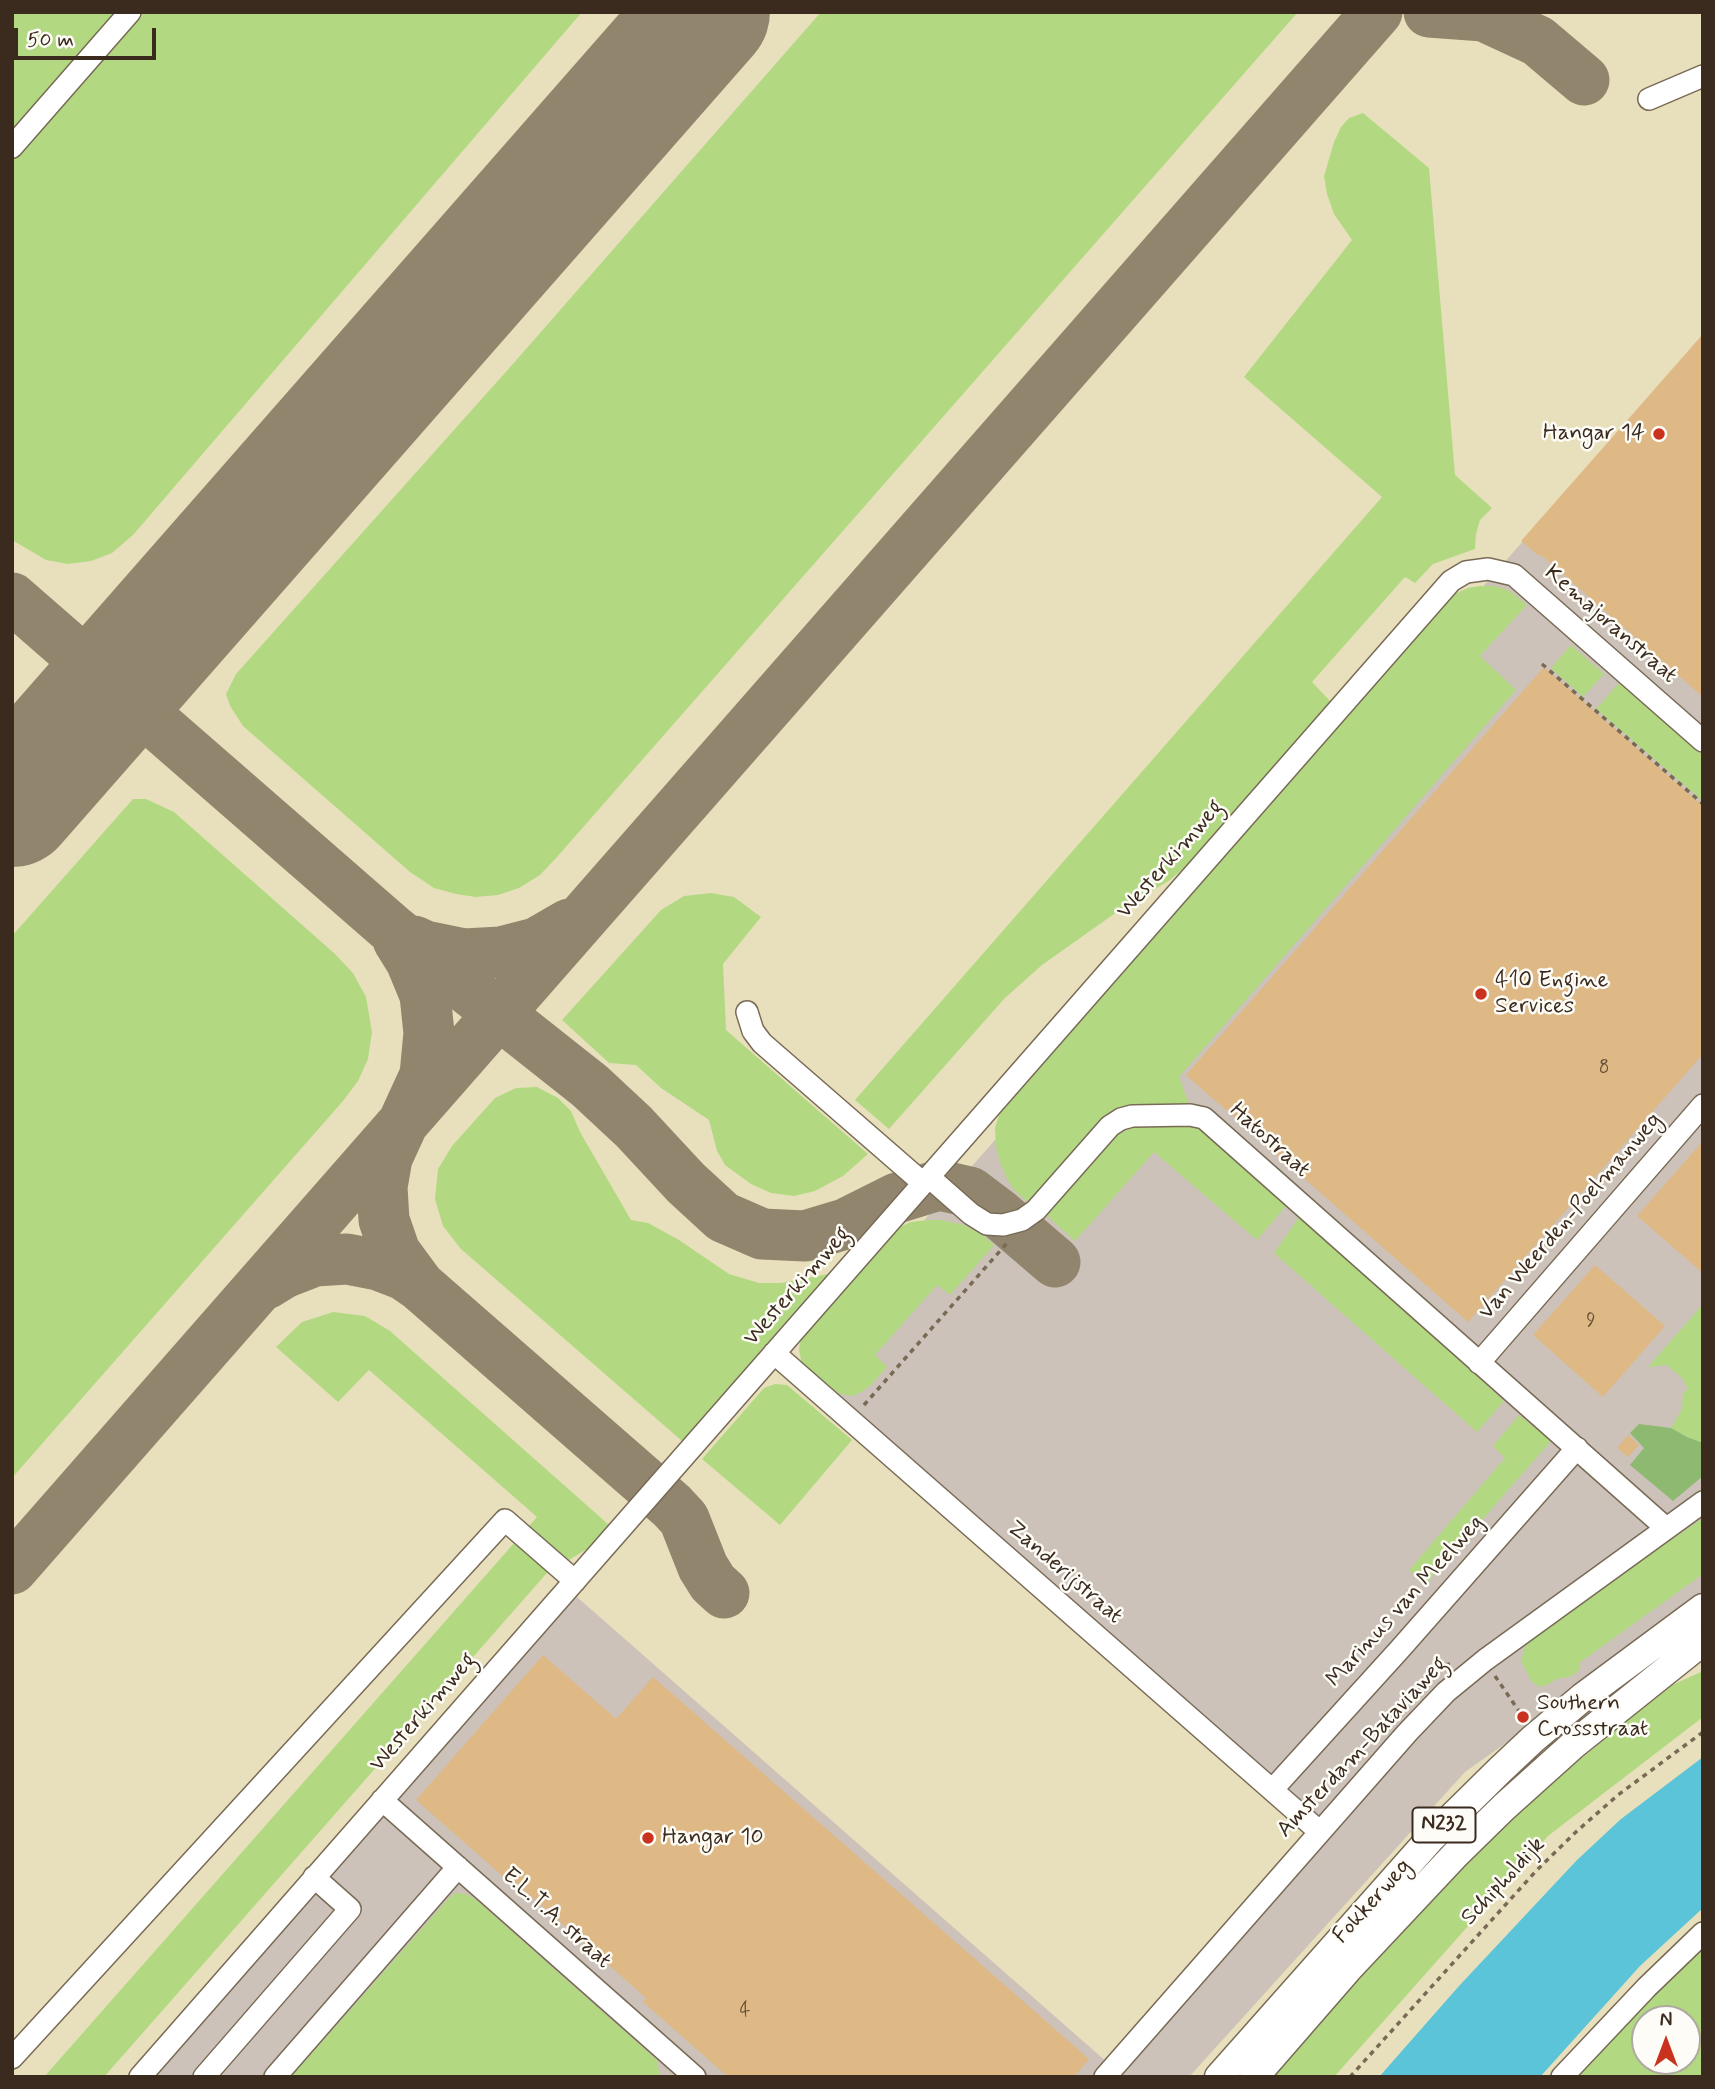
<!DOCTYPE html>
<style>
body{margin:0}
#map{position:relative;width:1715px;height:2089px;overflow:hidden;background:#e8e0bc;font-family:Mynerve,sans-serif}
canvas{display:block}
.frame{position:absolute;inset:0;border:14px solid #3b2a1e;pointer-events:none}
.north{position:absolute;left:1631px;top:2005px;width:70px;height:70px;box-sizing:border-box;background:#fdfcf7;border:2px solid #afa8a0;border-radius:50%;rotate:0deg;font-size:19px;font-weight:700;line-height:28px;text-align:center;color:#3b2a1e}
.north::after{content:'';display:block;margin:auto;width:24px;height:32px;background:#c8321e;clip-path:polygon(50% 0,100% 100%,50% 72%,0 100%)}
.scale{position:absolute;left:14px;top:28px;width:142px;height:32px;box-sizing:border-box;border:4px solid #3b2a1e;border-top:0;padding-left:9px;font-size:21px;line-height:24px;white-space:nowrap;color:#3b2a1e;-webkit-text-stroke:5px #fdfcf7;paint-order:stroke}
</style>
<div id="map">
<canvas width="1715" height="2089"></canvas>
<div class="frame"></div>
<div class="north">N</div>
<div class="scale">50 m</div>
</div>
<script>
const c = document.querySelector('canvas').getContext('2d');
c.lineJoin = 'round';
function paint(path, color) { c.fillStyle = color; c.fill(path, 'evenodd'); }
const toPath = rows => new Path2D(rows.map(r => 'M' + r).join(''));
function strokePath(path, color, width, dash) { c.strokeStyle = color; c.lineWidth = width; c.lineCap = dash ? 'butt' : 'round'; c.setLineDash(dash || []); c.stroke(path); }
function drawText(font, color, halo, rows, align = 'center') {
  c.font = font + ' Mynerve,sans-serif'; c.lineWidth = 5; c.setLineDash([]); c.textBaseline = 'middle'; c.strokeStyle = halo; c.fillStyle = color; for (const [text, x, y, turn = 0] of rows) {
    c.save(); c.translate(x, y); c.rotate((+turn || 0) * Math.PI / 180); c.textAlign = isNaN(turn) ? turn : align; if (halo) c.strokeText(text, 0, 0); c.fillText(text, 0, 0); c.restore();
  }
}
paint(toPath([
 [1703,337,1703,1603,1465,1772,1189,2077,126,2077,561,1583,1116,2070,1320,1843,793,1369]
]), '#ccc2b9');
paint(toPath([
 [12,12,119,12,12,134],
 [142,12,582,12,133,535,112,553,91,561,68,564,46,560,12,540,12,161],
 [821,12,1298,12,557,857,540,875,519,888,498,895,476,897,456,894,434,888,410,872,243,726,230,706,226,694,236,674,512,365],
 [1363,113,1429,168,1455,475,1492,508,1480,520,1476,534,1475,549,1433,564,1415,583,1405,577,1312,682,1331,702,1196,858,1170,880,1114,914,1042,965,1004,999,889,1129,855,1100,1382,497,1244,377,1352,240,1334,214,1327,194,1324,176,1334,142,1341,127,1349,118],
 [1480,586,1496,586,1510,591,1527,605,1480,656,1516,690,1179,1077,1189,1104,1125,1107,1112,1110,1103,1118,1029,1203,1015,1191,1007,1179,1000,1162,996,1147,995,1128,1000,1112,1452,595,1468,588],
 [1571,645,1604,674,1583,697,1551,668],
 [1619,683,1703,756,1703,801,1596,709],
 [133,799,146,799,174,812,334,953,353,973,366,997,372,1032,368,1059,358,1081,343,1101,12,1478,12,936],
 [711,893,734,897,761,917,723,964,726,1030,868,1154,843,1176,815,1191,794,1196,771,1193,751,1184,725,1165,717,1151,709,1120,661,1088,636,1065,609,1063,562,1020,661,910,684,896],
 [537,1087,558,1098,571,1111,580,1132,631,1220,648,1223,679,1240,729,1274,759,1283,781,1283,828,1274,682,1441,461,1249,443,1226,435,1199,438,1169,452,1146,495,1098,516,1088],
 [1182,1122,1194,1123,1286,1206,1257,1240,1154,1152,1075,1241,1046,1215,1111,1138,1131,1128],
 [1300,1216,1504,1401,1477,1432,1274,1253],
 [927,1220,942,1220,964,1225,984,1236,994,1245,950,1295,937,1285,875,1355,887,1367,872,1384,863,1391,853,1396,840,1394,809,1371,801,1361,799,1349,801,1337,895,1229,911,1222],
 [1703,1304,1703,1443,1687,1437,1671,1428,1682,1409,1683,1393,1688,1389,1683,1379,1667,1365,1648,1367],
 [333,1312,365,1316,390,1331,609,1525,587,1549,546,1574,104,2077,44,2077,537,1517,369,1370,338,1402,276,1347,302,1322],
 [775,1384,787,1385,852,1440,780,1525,702,1459,764,1388],
 [1519,1415,1551,1441,1426,1584,1409,1570,1505,1458,1493,1446],
 [1703,1518,1703,1574,1579,1663,1579,1670,1572,1676,1556,1679,1549,1684,1540,1687,1532,1682,1521,1661,1527,1640],
 [1703,1671,1703,1717,1548,1836,1334,2077,1271,2077,1374,1959,1465,1862,1540,1792,1670,1686],
 [456,1893,465,1894,475,1899,657,2060,660,2077,291,2077,449,1898],
 [1703,1945,1703,2077,1574,2077,1594,2054],
 [1645,2019,1687,2019,1687,2061,1645,2061]
]), '#b2d982');
paint(toPath([
 [1639,1424,1671,1428,1687,1437,1703,1443,1703,1476,1673,1501,1630,1465,1644,1448,1630,1433]
]), '#8db970');
paint(toPath([
 [1703,1757,1703,1908,1640,1966,1540,2077,1379,2077,1459,1986,1577,1860,1621,1819]
]), '#5bc4d8');
strokePath(toPath([
 [1429,12,1484,16,1538,41,1584,80],
 [12,598,393,930,590,1086,634,1127,686,1183,723,1217,762,1234,805,1236,845,1224,897,1198,939,1185,970,1192,999,1214,1055,1262],
 [154,723,139,694,141,662,180,611],
 [71,735,84,714,88,702,89,684,84,668,72,651],
 [398,940,411,961,425,995,429,1033,425,1075,387,1158,382,1187,384,1220,395,1252,420,1286],
 [414,941,425,946,464,954,501,952,536,943,569,924],
 [266,1284,284,1273,315,1261,347,1259,378,1265,404,1275,420,1286,672,1506,684,1519,703,1567,713,1583,724,1593],
 [12,1569,1377,12]
]), '#92856d', 51);
strokePath(toPath([
 [12,803,706,12]
]), '#92856d', 128);
paint(toPath([
 [1703,334,1703,697,1540,554,1539,556,1521,541],
 [1544,667,1703,806,1703,1054,1468,1322,1186,1075],
 [1703,1141,1703,1273,1637,1216],
 [1595,1265,1665,1326,1603,1397,1533,1335],
 [1628,1435,1639,1445,1628,1457,1617,1448],
 [543,1655,616,1719,653,1677,1089,2059,1074,2077,728,2077,643,2002,646,1998,508,1876,506,1879,416,1800]
]), '#dfb985');
const minor = toPath([
 [1649,99,1703,76],
 [12,147,130,12],
 [747,1012,753,1031,762,1043,923,1183],
 [929,1177,971,1214,987,1224,1003,1225,1022,1220,1036,1210,1110,1126,1121,1119,1132,1116,1190,1115,1204,1118,1666,1528],
 [774,1353,1320,1832],
 [1479,1363,1703,1105],
 [1273,1789,1400,1649,1577,1448],
 [382,1800,695,2077],
 [12,2058,505,1520,575,1581],
 [140,2077,1451,581,1466,572,1488,569,1514,575,1703,741],
 [204,2077,350,1909,314,1877],
 [275,2077,458,1867],
 [1105,2077,1407,1733,1446,1692,1485,1660,1703,1502],
 [1562,2077,1647,1987,1703,1933]
]);
const major = toPath([
 [1219,2077,1431,1838,1500,1770,1533,1739,1583,1697,1703,1608],
 [1254,2077,1347,1970,1456,1854,1504,1807,1573,1745,1703,1641]
]);
strokePath(minor, '#786a55', 24);
strokePath(major, '#786a55', 31);
strokePath(toPath([
 [1542,664,1703,804],
 [864,1405,1007,1243],
 [1495,1676,1523,1717],
 [1420,1692,1419,1687,1444,1665,1450,1664],
 [1350,2077,1536,1871,1577,1831,1618,1795,1703,1732]
]), '#786a55', 3.5, [5, 5]);
strokePath(minor, '#fff', 21);
strokePath(major, '#fff', 28);
for (const [x, y, r, color] of [
 [1659,434,7,"#c8321e"],
 [1481,994,7,"#c8321e"],
 [1523,1717,7,"#c8321e"],
 [648,1838,7,"#c8321e"]
]) { const dot = new Path2D(); dot.arc(x, y, r, 0, 2 * Math.PI); c.fillStyle = color; c.fill(dot); strokePath(dot, '#fdfcf7', 2.5); }
drawText('19px', '#644e38', null, [
 ["8",1604,1069],
 ["9",1591,1322],
 ["4",745,2012]
]);
for (const [x, y, w] of [
 [1444,1825,63]
]) { const box = new Path2D(); box.roundRect(x - w / 2, y - 17.5, w, 35, 5); c.fillStyle = '#fdfcf7'; c.fill(box); strokePath(box, '#3b2a1e', 2); }
drawText('bold 21px', '#3b2a1e', null, [
 ["N232",1444,1825]
]);
drawText('23px', '#3b2a1e', '#fdfcf7', [
 ["Hangar 14",1645,434,"right"],
 ["410 Engine",1495,981],
 ["Services",1495,1007],
 ["Southern",1537,1704],
 ["Crossstraat",1537,1730],
 ["Hangar 10",662,1838]
], 'left');
drawText('23px', '#3b2a1e', '#fdfcf7', [
 ["Kemajoranstraat",1610,625,41],
 ["Westerkimweg",1171,860,-49],
 ["Hatostraat",1269,1141,42],
 ["Van Weerden-Poelmanweg",1571,1217,-49],
 ["Westerkimweg",798,1287,-49],
 ["Zanderijstraat",1064,1573,41],
 ["Marinus van Meelweg",1406,1602,-48],
 ["Westerkimweg",424,1713,-49],
 ["Amsterdam-Bataviaweg",1363,1748,-47],
 ["Schipholdijk",1504,1882,-47],
 ["Fokkerweg",1373,1902,-48],
 ["E.L.T.A. straat",556,1919,42]
]);
</script>
